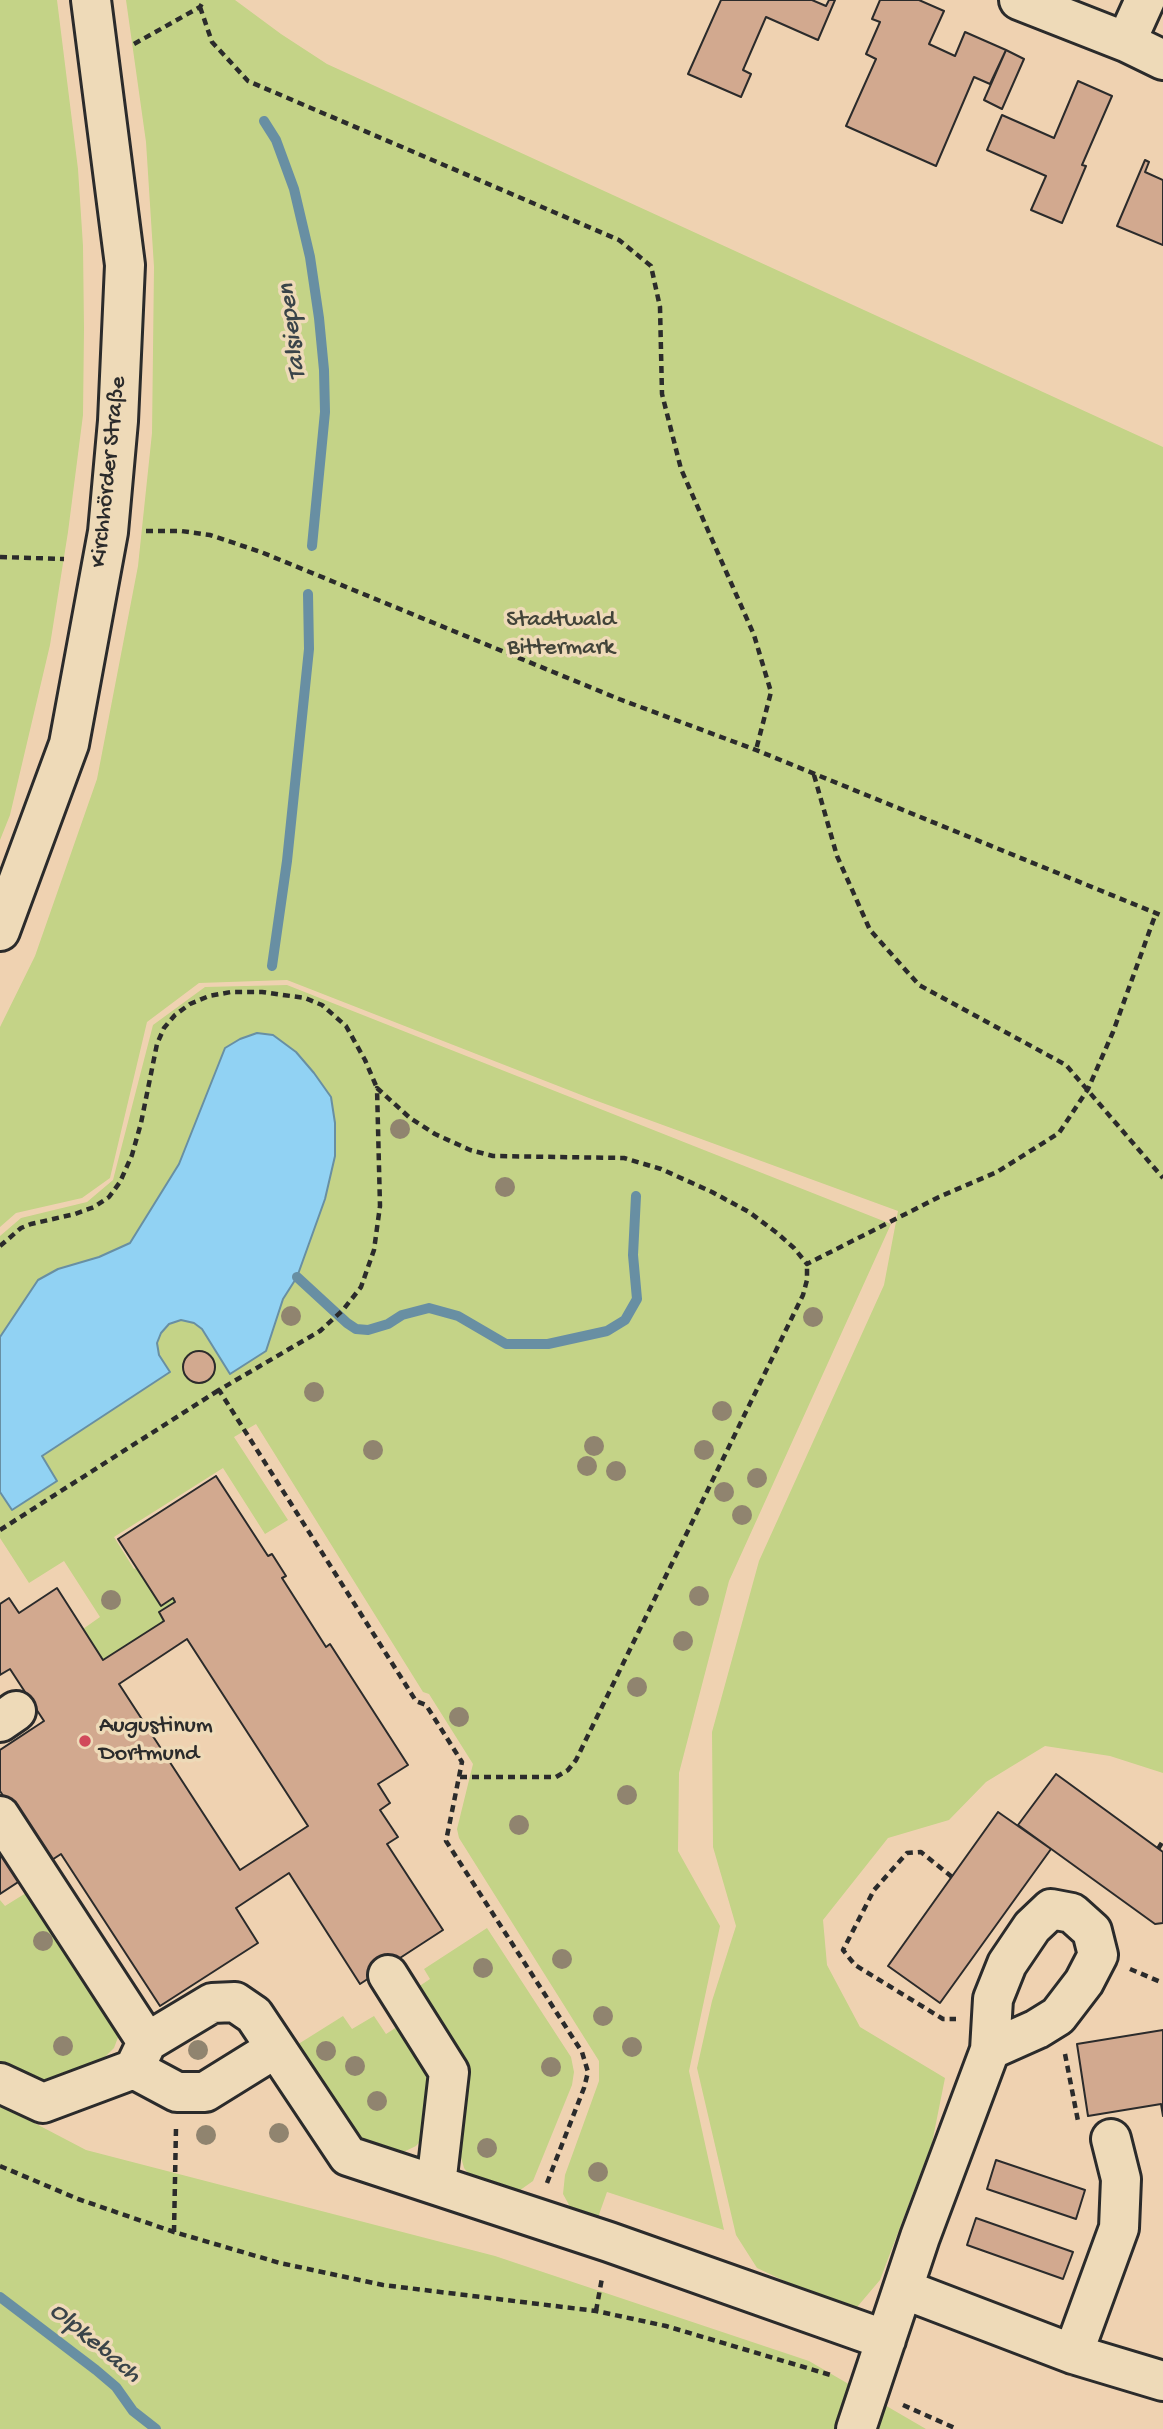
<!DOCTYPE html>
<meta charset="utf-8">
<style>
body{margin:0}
canvas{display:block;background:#efd2b1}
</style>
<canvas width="1163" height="2429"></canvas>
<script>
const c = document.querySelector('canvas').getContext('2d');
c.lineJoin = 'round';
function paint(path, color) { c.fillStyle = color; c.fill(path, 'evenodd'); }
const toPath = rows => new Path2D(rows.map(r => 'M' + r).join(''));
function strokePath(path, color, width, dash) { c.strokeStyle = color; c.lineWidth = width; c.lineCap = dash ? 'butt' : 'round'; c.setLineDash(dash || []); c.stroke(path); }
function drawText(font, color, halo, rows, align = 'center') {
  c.font = font + ' "Gochi Hand",sans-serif'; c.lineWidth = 7; c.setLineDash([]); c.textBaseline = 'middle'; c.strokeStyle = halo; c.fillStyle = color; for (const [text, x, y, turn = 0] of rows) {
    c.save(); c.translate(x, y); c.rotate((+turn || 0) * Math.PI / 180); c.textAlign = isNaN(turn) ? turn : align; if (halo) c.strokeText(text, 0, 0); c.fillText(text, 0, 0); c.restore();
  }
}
paint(toPath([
 [0,0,57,0,78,169,83,246,84,329,83,415,68,532,50,645,10,815,0,840],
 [126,0,235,0,281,34,327,64,1163,447,1163,1773,1110,1756,1045,1746,986,1782,949,1820,888,1838,823,1920,827,1965,860,2027,945,2078,932,2143,880,2280,852,2313,757,2268,736,2235,697,2068,712,2001,736,1926,713,1847,712,1732,759,1561,884,1285,898,1211,589,1098,287,980,199,983,147,1022,110,1178,82,1198,16,1213,0,1227,0,1027,35,956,97,779,138,566,152,433,154,267,146,142],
 [287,985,891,1224,729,1581,679,1773,678,1851,720,1926,689,2071,724,2230,607,2192,596,2223,574,2214,563,2194,565,2175,599,2081,599,2061,459,1838,457,1829,473,1764,429,1694,423,1692,256,1424,234,1437,288,1520,265,1534,223,1468,114,1537,134,1569,136,1568,161,1605,173,1598,175,1602,159,1612,164,1621,103,1660,83,1629,100,1617,64,1561,29,1583,0,1538,0,1236,21,1218,87,1202,113,1180,153,1025,205,987],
 [34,1888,120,2032,114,2048,98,2064,36,2088,0,2071,0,1900,5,1906],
 [487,1928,571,2057,574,2072,572,2085,533,2181,516,2193,472,2178,464,2168,461,2157,461,2061,415,1989,430,1979,424,1969],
 [343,2016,352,2029,374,2016,386,2034,400,2025,436,2081,426,2134,416,2146,395,2156,351,2139,292,2048],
 [0,2105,86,2150,495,2256,809,2361,926,2429,0,2429]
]), '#c4d387');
const water = toPath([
 [257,1033,273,1035,296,1052,314,1073,331,1097,335,1123,335,1156,325,1199,297,1277,283,1299,266,1351,230,1374,202,1329,194,1323,181,1320,169,1324,161,1333,157,1343,159,1355,170,1372,42,1456,57,1481,12,1510,0,1492,0,1337,38,1280,58,1269,99,1257,130,1243,179,1164,225,1048,240,1039,257,1033]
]);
paint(water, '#91d2f3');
strokePath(water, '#688fa3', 2);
strokePath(toPath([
 [264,121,276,140,294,189,310,257,319,318,324,370,325,412,312,546],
 [272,966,287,861,309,649,308,594],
 [297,1277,347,1323,356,1329,368,1330,388,1324,402,1315,429,1308,458,1316,506,1344,548,1344,607,1331,625,1320,637,1299,633,1255,636,1196],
 [0,2297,96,2370,116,2387,133,2411,156,2429]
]), '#688fa3', 10);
const building = toPath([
 [721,0,812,0,826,6,829,0,835,0,818,40,766,17,743,70,751,74,741,97,688,74,721,0],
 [880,0,919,0,944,11,929,44,955,56,965,32,1006,50,990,84,974,77,936,166,846,126,876,59,866,54,880,22,872,19,880,0],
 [1006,50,1024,59,1002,109,984,100,1006,50],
 [1078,81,1112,96,1082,165,1086,166,1062,223,1031,210,1046,176,987,150,1002,115,1054,138,1078,81],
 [1145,160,1149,162,1145,172,1163,180,1163,245,1117,226,1145,160],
 '183 1367a16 16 0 1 1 32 0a16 16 0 1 1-32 0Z',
 [216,1476,268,1556,272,1554,286,1576,282,1578,326,1647,330,1644,408,1765,378,1784,390,1803,380,1810,398,1837,387,1844,443,1930,360,1984,289,1873,236,1908,258,1943,160,2006,61,1854,0,1894,0,1854,3,1858,31,1839,0,1791,0,1750,44,1721,10,1669,0,1675,0,1604,9,1598,19,1613,57,1588,103,1660,164,1621,159,1612,175,1602,173,1598,161,1606,118,1539,216,1476],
 [187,1639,308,1826,240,1870,119,1684,187,1639],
 [1056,1774,1163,1852,1163,1923,1155,1924,1018,1825,1056,1774],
 [998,1812,1051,1849,940,2003,888,1966,998,1812],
 [1163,2030,1163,2116,1161,2104,1088,2116,1077,2044,1163,2030],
 [996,2160,1085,2190,1076,2219,987,2189,996,2160],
 [976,2218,1073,2252,1063,2279,967,2245,976,2218]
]);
paint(building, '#d2a98f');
strokePath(building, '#2b2b2b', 2);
const minor = toPath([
 [1019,0,1126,42,1145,0],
 [1126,42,1163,60],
 [0,1722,16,1711],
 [0,1816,147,2042,134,2069],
 [388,1975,449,2072,436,2185],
 [147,2042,212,2003,235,2002,254,2015,276,2048],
 [0,2083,43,2103,134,2069,177,2092,205,2092,276,2048,348,2156,609,2242,886,2340],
 [903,2289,1073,2354,1163,2381],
 [1073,2354,1119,2228,1121,2179,1111,2139],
 [856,2429,920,2237,990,2050,993,1999,1007,1964,1032,1927,1051,1909,1072,1913,1092,1931,1098,1955,1084,1982,1058,2016,1037,2029,990,2050]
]);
const major = toPath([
 [0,931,69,744,108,532,118,421,125,265,91,0]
]);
strokePath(minor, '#2b2b2b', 44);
strokePath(major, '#2b2b2b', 44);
strokePath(toPath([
 [200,7,212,42,248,81,619,240,651,266,660,307,662,394,681,469,754,635,771,692,756,750],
 [134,44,200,7,204,0],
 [146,531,181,531,210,535,261,552,619,699,756,750,1163,916],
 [0,557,64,559],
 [814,775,837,856,870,930,919,985,1066,1065,1163,1178],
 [0,1246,21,1228,31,1224,75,1214,94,1207,109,1197,120,1182,132,1155,141,1123,157,1044,164,1028,175,1015,190,1004,209,996,231,992,262,992,305,998,322,1005,346,1026,365,1060,377,1088],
 [0,1530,219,1390],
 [460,1777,556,1777,568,1770,576,1760,803,1295,807,1280,807,1265],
 [1158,1849,1163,1841],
 [952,1877,921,1852,907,1853,874,1890,843,1950,855,1965,943,2019,956,2019],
 [1130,1969,1163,1983],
 [1065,2054,1078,2121],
 [0,2166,78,2199,174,2232,280,2263,383,2285,596,2311,666,2326,834,2376],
 [547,2183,584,2088,588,2072,582,2052,446,1841,462,1762,426,1705,416,1701,219,1390,320,1331,343,1310,361,1287,374,1250,380,1206,377,1088,410,1118,435,1134,470,1150,493,1156,624,1158,661,1169,712,1192,749,1212,777,1233,794,1248,807,1264,939,1197,997,1172,1059,1133,1088,1089,1113,1032,1156,913],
 [174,2232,176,2128],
 [596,2311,602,2278],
 [903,2405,957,2429]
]), '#2b2b2b', 4.5, [7, 5]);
strokePath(minor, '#eedab8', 38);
strokePath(major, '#eedab8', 38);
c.fillStyle = '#90846f';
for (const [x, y] of [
 [400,1129],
 [505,1187],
 [291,1316],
 [813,1317],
 [314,1392],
 [722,1411],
 [594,1446],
 [373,1450],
 [704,1450],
 [587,1466],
 [616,1471],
 [757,1478],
 [724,1492],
 [742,1515],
 [699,1596],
 [111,1600],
 [683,1641],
 [637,1687],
 [459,1717],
 [627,1795],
 [519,1825],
 [43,1941],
 [562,1959],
 [483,1968],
 [603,2016],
 [63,2046],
 [632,2047],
 [198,2050],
 [326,2051],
 [355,2066],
 [551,2067],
 [377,2101],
 [279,2133],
 [206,2135],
 [487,2148],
 [598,2172]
]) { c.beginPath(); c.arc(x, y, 10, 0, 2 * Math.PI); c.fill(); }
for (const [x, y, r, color] of [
 [85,1741,7,"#d1495b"]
]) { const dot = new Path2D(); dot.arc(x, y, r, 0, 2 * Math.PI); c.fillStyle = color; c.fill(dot); strokePath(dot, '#eedab8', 2.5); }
drawText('24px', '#2b2b2b', '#eedab8', [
 ["Kirchhörder Straße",110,472,-84]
]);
drawText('24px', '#424439', '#eedab8', [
 ["Stadtwald",561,621],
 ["Bittermark",561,649]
]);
drawText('24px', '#2b2b2b', '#eedab8', [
 ["Augustinum",99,1727],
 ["Dortmund",99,1755]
], 'left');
drawText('italic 26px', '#3a4449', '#eedab8', [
 ["Talsiepen",294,332,-97],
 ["Olpkebach",94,2344,40]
]);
</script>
